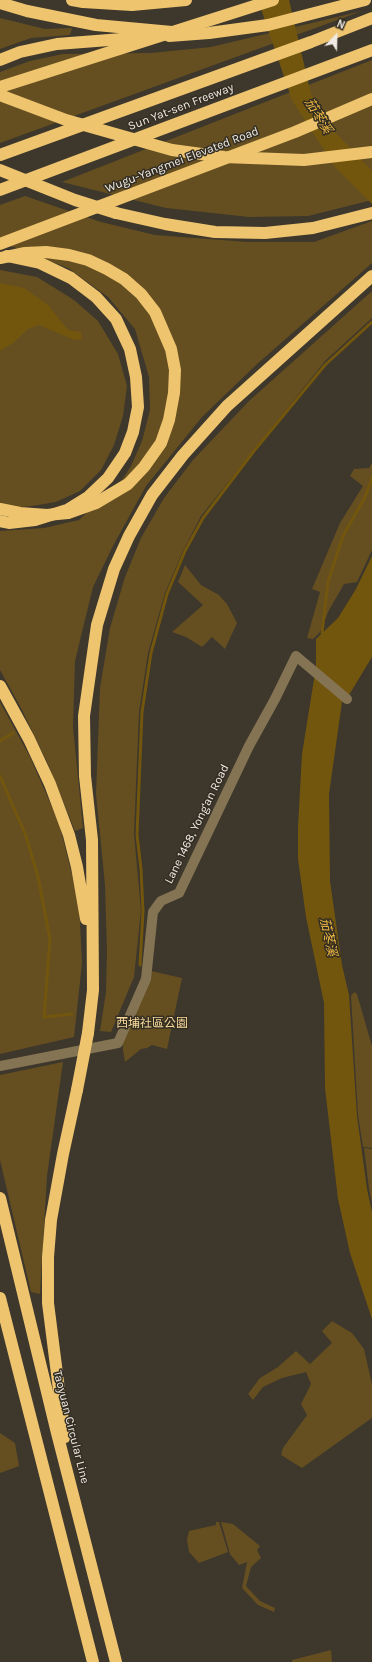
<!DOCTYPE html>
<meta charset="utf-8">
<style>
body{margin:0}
#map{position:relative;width:372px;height:1662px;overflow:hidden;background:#3d372c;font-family:Karla,sans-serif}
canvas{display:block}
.north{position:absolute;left:316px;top:16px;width:40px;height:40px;-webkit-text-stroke:3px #332d22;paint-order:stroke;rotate:23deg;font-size:11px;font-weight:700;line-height:16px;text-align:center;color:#efebe4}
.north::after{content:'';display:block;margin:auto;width:14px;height:18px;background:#efebe4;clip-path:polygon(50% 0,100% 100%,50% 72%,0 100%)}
</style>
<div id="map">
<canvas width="372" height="1662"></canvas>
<div class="north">N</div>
</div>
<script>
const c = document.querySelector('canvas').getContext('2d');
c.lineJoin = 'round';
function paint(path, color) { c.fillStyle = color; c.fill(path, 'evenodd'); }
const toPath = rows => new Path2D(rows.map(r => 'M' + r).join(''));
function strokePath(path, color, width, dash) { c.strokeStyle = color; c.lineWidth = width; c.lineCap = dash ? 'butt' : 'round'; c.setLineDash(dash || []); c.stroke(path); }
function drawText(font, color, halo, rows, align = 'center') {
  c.font = font + ' Karla,"Noto Sans TC",sans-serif'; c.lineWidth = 3; c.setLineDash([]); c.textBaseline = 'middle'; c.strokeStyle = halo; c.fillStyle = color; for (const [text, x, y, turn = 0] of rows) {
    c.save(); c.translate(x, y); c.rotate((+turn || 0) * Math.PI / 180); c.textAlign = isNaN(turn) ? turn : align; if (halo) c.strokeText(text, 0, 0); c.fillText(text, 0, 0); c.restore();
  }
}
paint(toPath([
 [362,11,0,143,0,72,30,61,63,54,151,53,211,47],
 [0,18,45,29,72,28,70,35,31,38,0,49],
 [372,60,372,200,308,216,249,217,166,208,62,182],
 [25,196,101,222,155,235,248,242,314,242,372,221,372,263,256,365,202,417,146,486,114,544,93,587,75,661,73,727,83,828,75,831,48,764,21,708,0,670,0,531,44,528,79,520,122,480,131,466,142,441,150,410,149,377,135,329,108,297,68,268,14,247,0,245,0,205],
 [0,270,37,277,74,300,98,321,118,354,127,386,123,416,114,445,101,470,80,491,56,502,32,506,0,509],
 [372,291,372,318,325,361,201,516,183,551,165,593,148,653,139,712,134,834,141,910,134,977,111,1032,100,1031,106,992,107,951,105,885,96,794,100,688,110,628,125,577,141,538,164,498,193,460,249,401],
 [372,463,372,550,357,582,344,584,329,610,320,632,313,639,307,638,320,592,312,589,340,523,363,486,350,476,354,469,369,468],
 [185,565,201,585,219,595,227,604,237,623,225,649,212,637,202,647,186,637,172,632,203,605,178,582],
 [0,702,30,757,59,823,79,903,82,963,74,1037,0,1054],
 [151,971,182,978,167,1049,152,1045,147,1048,141,1049,125,1062,123,1050,123,1039],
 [354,992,357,994,372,1046,372,1148,363,1147,358,1115,351,996],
 [63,1062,47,1176,40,1294,31,1292,0,1160,0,1075],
 [364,1148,372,1149,372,1203,369,1189],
 [332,1321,352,1333,364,1349,372,1384,372,1418,302,1468,281,1455,283,1448,307,1415,301,1404,311,1384,306,1372,282,1378,263,1387,253,1400,248,1394,260,1378,278,1367,296,1351,310,1364,332,1343,322,1331],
 [0,1433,15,1443,19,1466,0,1473],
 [216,1522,219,1522,228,1552,199,1563,189,1552,187,1539,189,1531,216,1525],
 [221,1522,233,1524,260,1546,257,1550,261,1558,251,1567,246,1586,260,1601,275,1608,274,1612,258,1605,242,1588,247,1562,239,1565,230,1554],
 [331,1650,332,1662,292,1662,292,1660]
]), '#654f21');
paint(toPath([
 [258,0,289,0,311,94,330,127,372,171,372,204,335,167,292,100],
 [0,283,24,288,48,305,68,330,81,332,82,339,74,340,39,325,28,329,13,343,0,351],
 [372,556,372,657,349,695,342,702,329,794,330,881,342,965,349,995,357,1116,367,1189,372,1212,372,1319,350,1253,338,1199,325,1088,324,1003,306,917,298,859,298,827,302,754,316,667,316,639,338,618,356,589]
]), '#73560e');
strokePath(toPath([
 [322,633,328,582,343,536,365,497,372,478],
 [0,741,13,733],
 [0,776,26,836,38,877,50,939,44,1017,72,1014],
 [140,965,143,911,141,869,137,835,142,712,151,653,167,594,185,551,203,518,254,451,325,365,372,322]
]), '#73560e', 3);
strokePath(toPath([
 [0,1066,118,1043,146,979,153,912,161,901,179,893,249,746,275,699,296,656,347,699]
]), '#847453', 10);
strokePath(toPath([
 [72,0,83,2,132,5,186,0],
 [0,3,27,11,96,25,172,32],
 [169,36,209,33,268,25,365,0],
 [0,60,20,52,57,44,148,37],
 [0,155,311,42,372,18],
 [0,190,372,50],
 [116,213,165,224,215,232,265,233,313,228,372,213],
 [0,244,295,132,372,99],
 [0,521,9,523,35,520,67,510,88,497,108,478,125,453,133,432,138,407,136,377,130,349,116,319,96,297,71,278,40,263,7,256],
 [0,686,29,739,50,784,69,835,77,867,86,919],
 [88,1033,93,990,92,840,85,776,84,716,97,625,114,569,129,536,152,495,183,455,227,406,372,276],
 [0,1198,57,1433,116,1662],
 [0,1298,93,1662],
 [65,1437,48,1303,48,1257,51,1220,63,1154,77,1090]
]), '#eec46f', 12);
strokePath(toPath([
 [0,87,273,0],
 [0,95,66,120,172,150,224,157,304,160,372,152],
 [0,170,75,200,116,213],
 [0,258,25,253,46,252,69,255,88,260,107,269,124,279,141,294,155,312,171,349,175,370,174,393,169,420,161,443,144,467,128,484,96,503,68,513,47,515,20,513,0,509],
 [77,1090,88,1033]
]), '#eec46f', 12);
drawText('12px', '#efebe4', '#332d22', [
 ["Sun Yat-sen Freeway",181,107,-21],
 ["Wugu-Yangmei Elevated Road",182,160,-21],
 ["Lane 1468, Yong'an Road",197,824,-64],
 ["Taoyuan Circular Line",71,1427,76]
]);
drawText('12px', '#f7d89a', '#332d22', [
 ["西埔社區公園",152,1024]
]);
drawText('italic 13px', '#eeb942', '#332d22', [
 ["茄苳溪",318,116,58],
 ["茄苳溪",328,937,78]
]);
</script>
